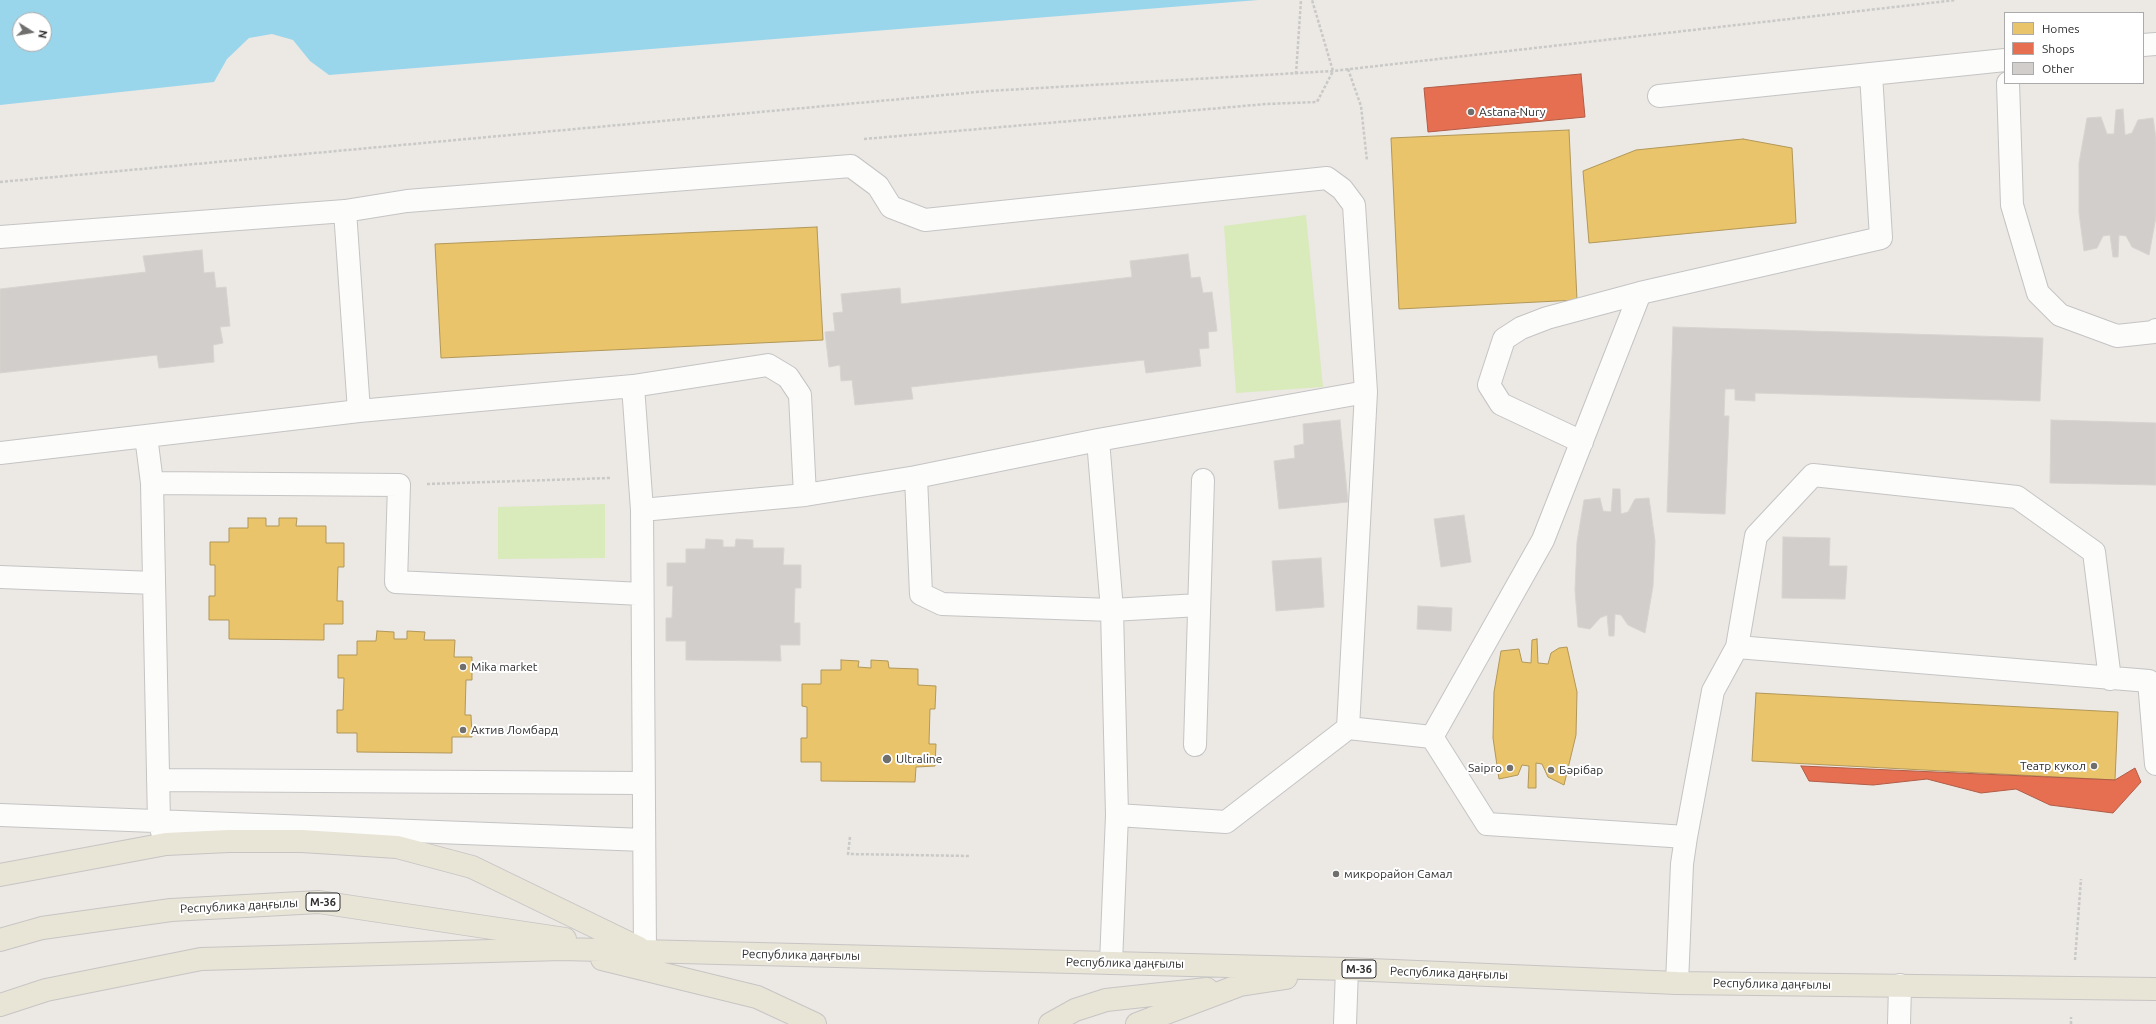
<!DOCTYPE html>
<meta charset="utf-8">
<style>
body{margin:0}
#map{position:relative;width:2156px;height:1024px;overflow:hidden;background:#ece8e4;font-family:Ubuntu,sans-serif}
canvas{display:block}
.legend{position:absolute;left:2004px;top:12px;width:140px;height:72px;box-sizing:border-box;background:#fff;border:1px solid #ababab;margin:0;padding:5px 7px;list-style:none;font-size:12px;color:#2e2e2e}
.legend li{display:flex;align-items:center;gap:8px;height:20px}
.legend b{width:20px;border:1px solid #ababab}
.north{position:absolute;left:12px;top:12px;width:40px;height:40px;box-sizing:border-box;background:#fff;border:1px solid #ababab;border-radius:50%;rotate:101deg;font-size:11px;font-weight:700;line-height:16px;text-align:center;color:#2e2e2e}
.north::after{content:'';display:block;margin:auto;width:14px;height:18px;background:#706f6e;clip-path:polygon(50% 0,100% 100%,50% 72%,0 100%)}
</style>
<div id="map">
<canvas width="2156" height="1024"></canvas>
<ul class="legend">
<li><b style="height:11px;background:#e9c46a"></b>Homes</li>
<li><b style="height:11px;background:#e76f51"></b>Shops</li>
<li><b style="height:11px;background:#d1cecb"></b>Other</li>
</ul>
<div class="north">N</div>
</div>
<script>
const c = document.querySelector('canvas').getContext('2d');
c.lineJoin = 'round';
function paint(path, color) { c.fillStyle = color; c.fill(path, 'evenodd'); }
const toPath = rows => new Path2D(rows.map(r => 'M' + r).join(''));
function strokePath(path, color, width, dash) { c.strokeStyle = color; c.lineWidth = width; c.lineCap = dash ? 'butt' : 'round'; c.setLineDash(dash || []); c.stroke(path); }
function drawText(font, color, halo, rows, align = 'center') {
  c.font = font + ' Ubuntu,sans-serif'; c.lineWidth = 4; c.setLineDash([]); c.textBaseline = 'middle'; c.strokeStyle = halo; c.fillStyle = color; for (const [text, x, y, turn = 0] of rows) {
    c.save(); c.translate(x, y); c.rotate((+turn || 0) * Math.PI / 180); c.textAlign = isNaN(turn) ? turn : align; if (halo) c.strokeText(text, 0, 0); c.fillText(text, 0, 0); c.restore();
  }
}
paint(toPath([
 [1306,215,1323,387,1236,393,1224,226],
 [605,504,605,558,498,559,498,507]
]), '#d9eabb');
paint(toPath([
 [0,0,1258,0,329,75,310,61,293,40,272,34,249,38,227,59,214,82,0,105],
 [20,20,44,20,44,44,20,44]
]), '#99d6ec');
const homes = toPath([
 [1569,130,1577,300,1399,309,1391,138,1569,130],
 [1743,139,1792,148,1796,223,1589,243,1583,171,1636,150,1743,139],
 [817,227,823,340,441,358,435,244,817,227],
 [248,518,266,518,266,526,279,526,279,518,297,518,296,526,326,526,326,543,344,543,344,567,338,567,337,601,343,601,343,624,324,624,324,640,229,639,229,620,209,620,209,596,215,596,215,565,210,565,210,542,229,542,229,528,248,528,248,518],
 [377,631,394,632,394,639,407,639,407,631,425,632,424,640,455,640,454,657,472,657,472,680,466,680,465,715,471,715,472,737,452,737,452,753,357,752,357,733,337,733,337,710,343,710,344,678,338,678,338,655,357,655,357,641,376,641,377,631],
 [1537,639,1538,663,1548,664,1551,653,1559,648,1567,647,1577,692,1576,735,1564,785,1548,777,1542,764,1536,763,1536,788,1528,788,1529,766,1522,765,1518,775,1499,779,1493,738,1494,692,1501,651,1519,649,1522,662,1531,663,1532,640,1537,639],
 [841,660,859,661,858,667,871,668,871,660,888,661,889,668,918,669,918,685,936,686,935,709,930,709,929,744,936,744,935,766,916,767,915,782,821,781,821,762,801,762,801,738,807,738,807,707,802,706,802,684,821,684,821,670,841,670,841,660],
 [1756,693,2118,712,2115,780,1752,761,1756,693]
]);
paint(homes, '#e9c46a');
strokePath(homes, '#b19758', 1);
const shops = toPath([
 [1581,74,1585,117,1428,132,1424,88,1581,74],
 [1801,766,2115,780,2135,768,2141,782,2113,813,2050,805,2016,789,1981,793,1927,779,1873,785,1809,781,1801,766]
]);
paint(shops, '#e76f51');
strokePath(shops, '#b05c46', 1);
const building = toPath([
 [2123,109,2125,135,2132,133,2138,120,2153,118,2156,138,2156,217,2149,255,2132,247,2126,236,2119,235,2118,257,2113,257,2110,235,2103,236,2097,248,2084,251,2079,213,2079,163,2087,118,2101,117,2107,134,2114,134,2116,110,2123,109],
 [202,250,204,273,214,272,216,288,226,287,230,326,220,327,223,343,213,345,214,362,159,368,157,355,0,373,0,289,146,272,143,256,202,250],
 [1188,254,1191,278,1200,277,1203,293,1212,292,1217,331,1208,332,1209,348,1199,349,1201,366,1146,373,1144,360,911,387,913,399,855,405,852,380,841,381,840,365,829,367,825,332,835,331,833,313,843,312,841,294,900,288,901,304,1132,277,1130,261,1188,254],
 [1673,327,2043,338,2040,401,1755,393,1755,401,1735,400,1735,389,1725,389,1724,416,1729,416,1725,514,1667,512,1673,327],
 [1340,420,1348,502,1279,509,1274,461,1295,458,1294,446,1304,444,1303,424,1340,420],
 [2051,420,2156,423,2156,485,2050,483,2051,420],
 [1613,489,1620,489,1621,514,1628,512,1635,499,1649,498,1655,541,1653,586,1645,633,1628,625,1621,615,1615,614,1614,636,1609,636,1607,615,1600,618,1590,629,1578,627,1575,590,1577,542,1584,500,1600,498,1603,511,1611,512,1613,489],
 [1464,515,1471,562,1441,567,1434,519,1464,515],
 [1783,537,1830,538,1829,566,1847,566,1845,599,1782,598,1783,537],
 [706,539,723,540,723,547,735,547,736,539,753,540,753,548,784,548,783,565,801,565,801,588,795,588,794,623,800,623,800,645,780,645,781,661,686,660,686,641,666,641,666,618,672,618,673,586,667,586,667,563,686,563,686,549,705,549,706,539],
 [1321,558,1324,607,1276,611,1272,561,1321,558],
 [1418,606,1452,608,1451,631,1417,629,1418,606]
]);
paint(building, '#d1cecb');
strokePath(building, '#d7d4d0', 1);
const minor = toPath([
 [2143,45,2156,44],
 [2008,83,2012,205,2038,293,2060,315,2117,336,2154,332,2156,330],
 [1659,96,2005,60],
 [345,211,359,411],
 [0,237,345,211,407,201,851,166,878,186,891,207,925,220,1327,178,1342,189,1354,205,1366,392,1348,728,1226,822,1117,815],
 [633,386,768,365,788,377,800,395,805,495],
 [1098,440,1366,392],
 [1582,442,1501,404,1489,385,1504,339,1521,328,1547,318,1640,293],
 [0,453,146,436],
 [916,477,921,594,942,604,1112,610,1199,605],
 [152,483,146,436,359,411,633,386,642,510],
 [0,577,154,583],
 [1737,647,1756,536,1813,475,2017,497,2094,552,2110,679],
 [1348,728,1432,737,1487,824,1686,837],
 [1432,737,1543,540,1640,293,1881,238,1871,74],
 [1195,745,1203,480],
 [158,780,643,783],
 [0,815,644,840],
 [166,844,159,822,152,483,399,485,396,582,642,594],
 [645,952,642,510,805,495,916,477,1098,440,1112,610,1117,815,1111,963],
 [1677,983,1682,864,1686,837,1713,691,1737,647,2149,681,2156,764],
 [1345,1024,1347,969],
 [1899,1024,1900,985]
]);
const major = toPath([
 [0,875,166,844,229,841,302,841,397,847,472,867,639,948],
 [0,940,42,928,171,910,319,902,565,939],
 [602,959,757,997,815,1024],
 [0,1005,46,990,201,959,562,949,1347,969,1677,983,2156,989],
 [1050,1024,1075,1010,1106,1000,1207,989],
 [1137,1024,1240,985,1286,978]
]);
strokePath(minor, '#c5c4c5', 24);
strokePath(major, '#c6c5c4', 24);
strokePath(toPath([
 [1348,69,1361,106,1367,161],
 [1296,74,1301,0],
 [864,139,1266,104,1317,102,1333,71,1312,0],
 [0,182,988,91,1333,71,1956,0],
 [427,484,610,478],
 [850,837,848,854,970,856],
 [2075,960,2081,879],
 [2071,1024,2071,1017]
]), '#c9c9c8', 2.5, [3, 2]);
strokePath(minor, '#fcfcfb', 22);
strokePath(major, '#e8e4d6', 22);
for (const [x, y, r, color] of [
 [1471,112,4,"#706f6e"],
 [463,667,4,"#706f6e"],
 [463,730,4,"#706f6e"],
 [887,759,5,"#706f6e"],
 [2094,766,4,"#706f6e"],
 [1510,768,4,"#706f6e"],
 [1551,770,4,"#706f6e"],
 [1336,874,4,"#706f6e"]
]) { const dot = new Path2D(); dot.arc(x, y, r, 0, 2 * Math.PI); c.fillStyle = color; c.fill(dot); strokePath(dot, '#fff', 1.5); }
for (const [x, y, w] of [
 [323,902,34],
 [1359,969,34]
]) { const box = new Path2D(); box.roundRect(x - w / 2, y - 9, w, 18, 3); c.fillStyle = '#fff'; c.fill(box); strokePath(box, '#2e2e2e', 1); }
drawText('bold 11px', '#2e2e2e', null, [
 ["M-36",323,902],
 ["M-36",1359,969]
]);
drawText('12px', '#2e2e2e', '#fff', [
 ["Astana-Nury",1479,112],
 ["Mika market",471,667],
 ["Актив Ломбард",471,730],
 ["Ultraline",896,759],
 ["Театр кукол",2086,766,"right"],
 ["Saipro",1502,768,"right"],
 ["Бәрібар",1559,770],
 ["микрорайон Самал",1344,874]
], 'left');
drawText('12px', '#2e2e2e', '#fff', [
 ["Республика даңғылы",239,906,-3],
 ["Республика даңғылы",801,955,1],
 ["Республика даңғылы",1125,963,1],
 ["Республика даңғылы",1449,973,2],
 ["Республика даңғылы",1772,984,1]
]);
</script>
